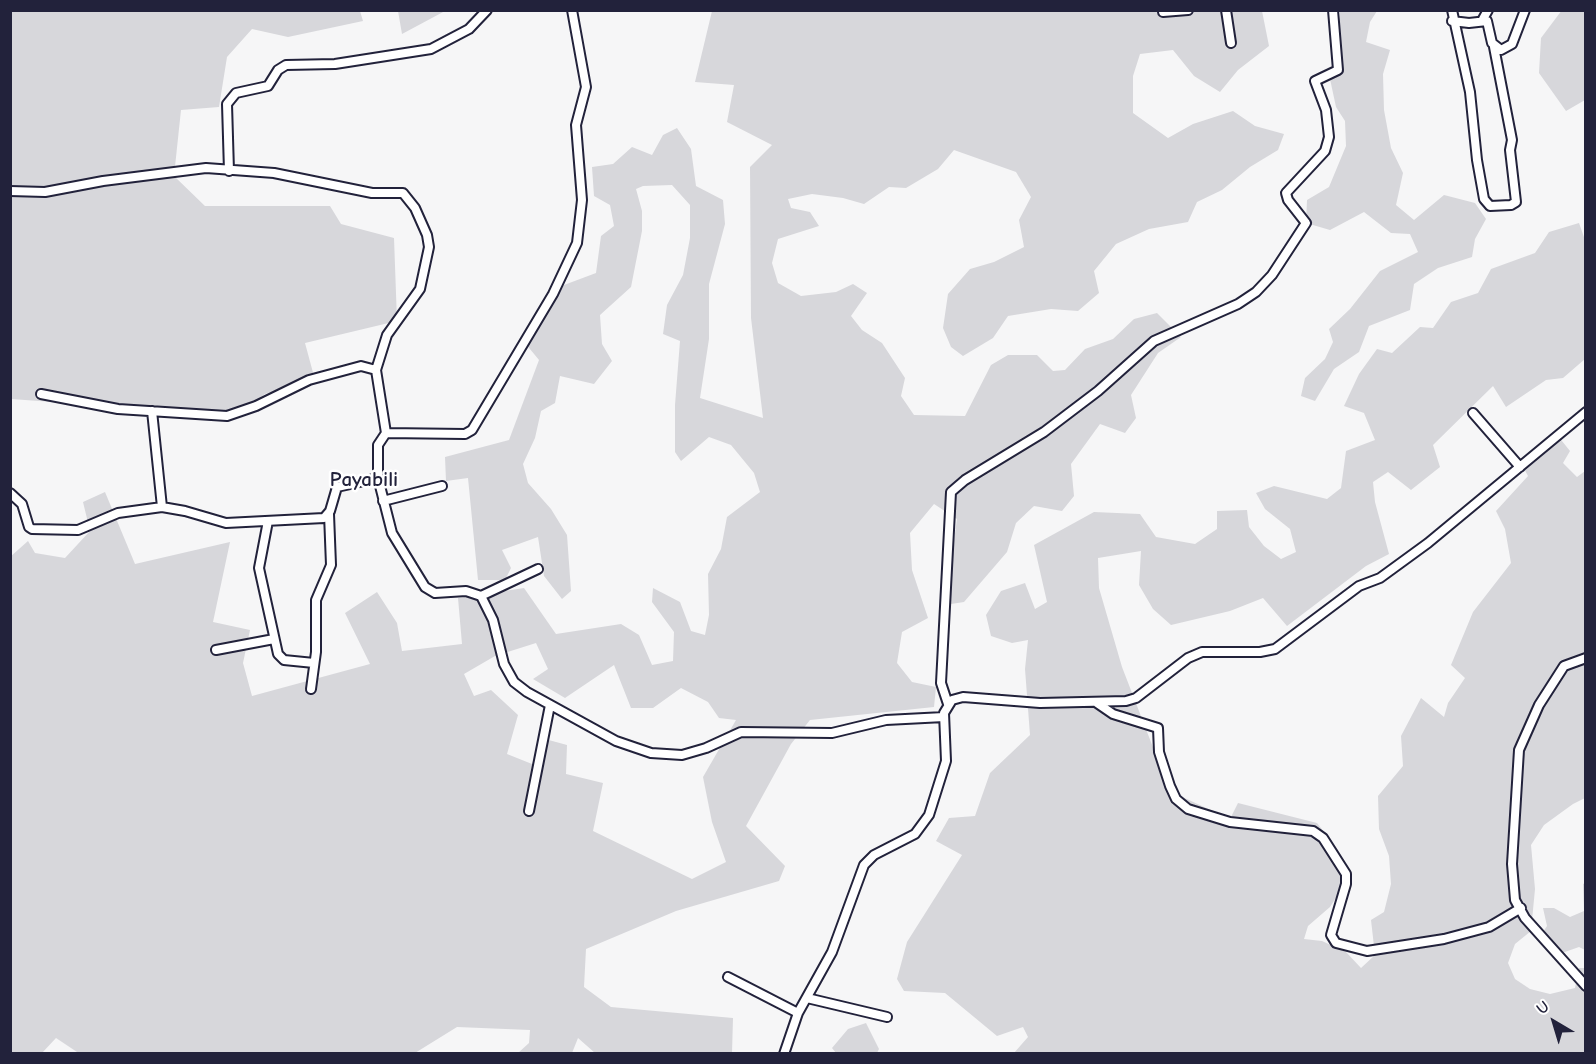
<!DOCTYPE html>
<style>
body{margin:0}
#map{position:relative;width:1596px;height:1064px;overflow:hidden;background:#f6f6f7;font-family:"Comic Neue",sans-serif}
canvas{display:block}
.frame{position:absolute;inset:0;border:12px solid #22223b;pointer-events:none}
.north{position:absolute;left:1524px;top:992px;width:60px;height:60px;-webkit-text-stroke:4px #fff;paint-order:stroke;rotate:322deg;font-size:16px;font-weight:700;line-height:24px;text-align:center;color:#22223b}
.north::after{content:'';display:block;margin:auto;width:21px;height:27px;background:#22223b;clip-path:polygon(50% 0,100% 100%,50% 72%,0 100%)}
</style>
<div id="map">
<canvas width="1596" height="1064"></canvas>
<div class="frame"></div>
<div class="north">U</div>
</div>
<script>
const c = document.querySelector('canvas').getContext('2d');
c.lineJoin = 'round';
function paint(path, color) { c.fillStyle = color; c.fill(path, 'evenodd'); }
const toPath = rows => new Path2D(rows.map(r => 'M' + r).join(''));
function strokePath(path, color, width, dash) { c.strokeStyle = color; c.lineWidth = width; c.lineCap = dash ? 'butt' : 'round'; c.setLineDash(dash || []); c.stroke(path); }
function drawText(font, color, halo, rows, align = 'center') {
  c.font = font + ' "Comic Neue",sans-serif'; c.lineWidth = 5; c.setLineDash([]); c.textBaseline = 'middle'; c.strokeStyle = halo; c.fillStyle = color; for (const [text, x, y, turn = 0] of rows) {
    c.save(); c.translate(x, y); c.rotate((+turn || 0) * Math.PI / 180); c.textAlign = isNaN(turn) ? turn : align; if (halo) c.strokeText(text, 0, 0); c.fillText(text, 0, 0); c.restore();
  }
}
paint(toPath([
 [1562,10,1586,11,1585,100,1566,111,1539,73,1541,38],
 [10,11,360,11,363,21,288,37,252,29,227,57,219,107,181,110,174,176,205,206,330,206,341,224,394,238,397,321,305,343,315,380,265,394,235,415,11,399],
 [398,11,398,10,445,11,402,34],
 [712,11,1262,11,1269,46,1238,70,1220,92,1194,76,1173,50,1140,54,1133,76,1133,113,1168,138,1193,124,1233,111,1255,126,1284,134,1278,150,1250,167,1222,190,1197,202,1188,222,1149,229,1116,244,1094,271,1099,293,1078,311,1051,309,1008,316,993,338,963,356,951,347,943,328,948,294,970,269,994,262,1024,247,1019,220,1031,197,1016,172,954,150,938,169,906,188,889,187,864,204,843,198,812,194,788,199,791,208,810,212,819,226,778,239,772,263,778,283,801,296,836,292,853,284,867,293,851,316,862,330,882,343,905,378,901,396,914,415,965,416,991,365,1008,355,1037,355,1053,371,1065,370,1085,349,1113,339,1134,319,1157,313,1181,337,1158,353,1131,395,1136,418,1125,433,1100,424,1071,464,1074,496,1062,511,1034,506,1016,523,1007,552,964,602,951,604,948,584,957,519,934,504,910,533,912,570,928,618,902,632,897,663,912,682,936,687,934,707,810,720,791,744,746,826,785,866,779,881,676,911,586,949,584,987,611,1007,733,1018,732,1053,595,1053,578,1038,572,1053,518,1053,529,1043,530,1030,457,1027,415,1053,80,1054,56,1038,42,1053,11,1054,10,557,28,541,35,553,65,558,90,531,83,502,105,492,135,564,230,542,213,622,250,630,243,663,252,696,370,664,345,613,377,592,397,623,402,651,462,644,458,598,524,588,556,634,621,624,639,635,652,665,673,661,674,632,652,602,653,588,680,602,691,631,705,635,709,615,708,574,721,549,727,517,760,492,754,473,731,445,709,437,681,461,675,452,675,405,680,341,663,334,667,305,683,275,690,238,690,205,672,185,643,186,636,189,642,211,642,231,631,287,600,315,602,344,612,361,594,384,560,376,555,403,541,411,535,438,523,464,528,483,551,509,567,535,571,591,562,599,544,576,538,537,502,550,511,568,505,580,478,580,468,478,446,481,445,457,509,440,539,360,525,343,564,285,596,273,601,236,614,226,610,205,594,196,592,167,613,164,632,147,652,155,663,135,677,128,691,149,696,186,723,200,725,224,709,284,709,339,700,398,763,418,751,318,750,167,772,145,727,122,734,85,695,82],
 [536,643,548,669,533,679,565,698,614,665,631,708,653,708,681,688,708,702,719,718,736,720,703,777,712,822,726,862,692,879,593,831,603,783,566,774,567,745,545,739,537,766,507,754,518,715,491,690,474,696,464,674,495,656],
 [1340,11,1377,11,1370,22,1366,42,1390,50,1383,74,1384,110,1391,148,1403,173,1396,205,1414,220,1444,195,1475,203,1486,219,1475,239,1472,257,1438,268,1414,284,1410,310,1369,326,1359,352,1334,369,1315,401,1301,396,1305,378,1325,359,1333,342,1329,329,1350,309,1380,271,1418,252,1410,234,1391,233,1364,212,1330,230,1306,223,1307,200,1329,187,1346,146,1345,121,1336,107,1330,79,1339,69],
 [1579,223,1585,240,1585,359,1563,378,1546,380,1506,407,1493,386,1433,445,1440,467,1411,490,1388,472,1373,482,1375,502,1389,554,1366,566,1287,626,1263,598,1230,611,1171,625,1153,609,1139,585,1141,551,1098,558,1099,588,1122,667,1166,781,1176,794,1230,819,1238,803,1317,823,1336,847,1347,866,1349,877,1330,907,1308,926,1304,939,1322,941,1346,952,1361,968,1375,955,1371,920,1384,912,1391,884,1389,856,1379,829,1378,796,1403,766,1401,736,1421,698,1444,717,1448,703,1465,678,1451,665,1473,612,1511,563,1505,529,1496,511,1528,476,1522,465,1558,436,1570,451,1563,463,1577,477,1585,471,1585,798,1573,804,1544,825,1531,845,1535,889,1531,931,1515,944,1508,963,1515,979,1530,989,1550,994,1575,988,1579,968,1585,968,1585,1053,1014,1053,1028,1037,1023,1027,997,1036,945,993,904,991,897,979,907,942,962,855,936,841,949,818,975,816,990,773,1030,735,1025,669,1028,640,1012,643,991,636,986,615,1001,591,1025,583,1035,609,1047,602,1034,545,1094,512,1140,514,1156,537,1195,544,1217,529,1217,511,1247,510,1249,527,1264,546,1281,559,1296,552,1290,529,1265,509,1256,493,1274,486,1327,499,1341,488,1346,451,1375,440,1364,413,1344,406,1359,374,1377,349,1392,353,1420,327,1433,328,1451,302,1478,293,1491,269,1535,253,1549,232],
 [1585,883,1585,950,1579,947,1562,953,1541,935,1547,926,1543,908,1554,908,1570,917,1584,911,1583,884],
 [866,1023,879,1049,877,1053,836,1053,832,1048,848,1029]
]), '#d7d7db');
const minor = toPath([
 [1226,10,1231,43],
 [1452,10,1470,92,1477,160,1484,199,1490,206,1511,205,1516,202,1510,150,1512,140,1494,47],
 [1163,12,1188,10],
 [1483,19,1488,10],
 [1452,21,1469,23,1487,21,1492,43,1501,50,1512,44,1525,10],
 [229,171,227,104,236,93,268,86,278,70,286,65,335,64,431,49,469,29,487,10],
 [10,191,45,192,103,181,206,168,274,173,372,193,403,193,415,208,427,235,429,247,420,289,387,335,376,370,386,433],
 [41,394,118,409,227,416,256,406,309,380,361,366,376,370],
 [152,411,162,507],
 [1473,413,1520,467],
 [378,478,392,533,425,587,435,593,466,591,481,596,493,620,504,664,514,682,527,692,616,741,651,753,682,755,706,748,741,732,832,733,886,720,944,717],
 [10,493,22,504,29,527,32,529,78,530,118,513,162,507,185,511,226,523,324,518,330,511,337,487,378,478,378,445,386,433,465,434,472,430,553,294,577,243,582,200,576,125,586,87,572,10],
 [383,501,442,486],
 [268,521,259,568,278,654,284,660,314,663],
 [481,596,538,569],
 [216,650,274,639],
 [1586,658,1564,666,1539,705,1519,750,1512,864,1515,900,1525,918,1586,986],
 [311,689,316,652,316,600,331,565,329,514],
 [1097,703,1113,714,1158,728,1159,752,1170,786,1176,799,1188,809,1230,822,1313,831,1323,838,1346,874,1346,884,1331,935,1336,943,1367,951,1444,939,1489,927,1521,908],
 [948,704,941,683,951,492,965,480,1044,432,1098,391,1154,341,1238,304,1256,292,1272,275,1306,223,1288,200,1286,193,1325,151,1329,137,1326,110,1315,81,1338,70,1333,10],
 [529,811,550,705],
 [728,977,798,1013],
 [807,998,887,1017],
 [784,1054,798,1013,832,952,864,865,874,855,915,834,929,815,946,761,944,713,952,700,963,697,1040,703,1126,701,1136,698,1188,658,1202,652,1260,652,1275,649,1359,586,1380,578,1428,543,1586,412]
]);
strokePath(minor, '#22223b', 12);
strokePath(minor, '#fff', 8);
drawText('bold 21px', '#22223b', '#fff', [
 ["Payabili",364,480]
]);
</script>
